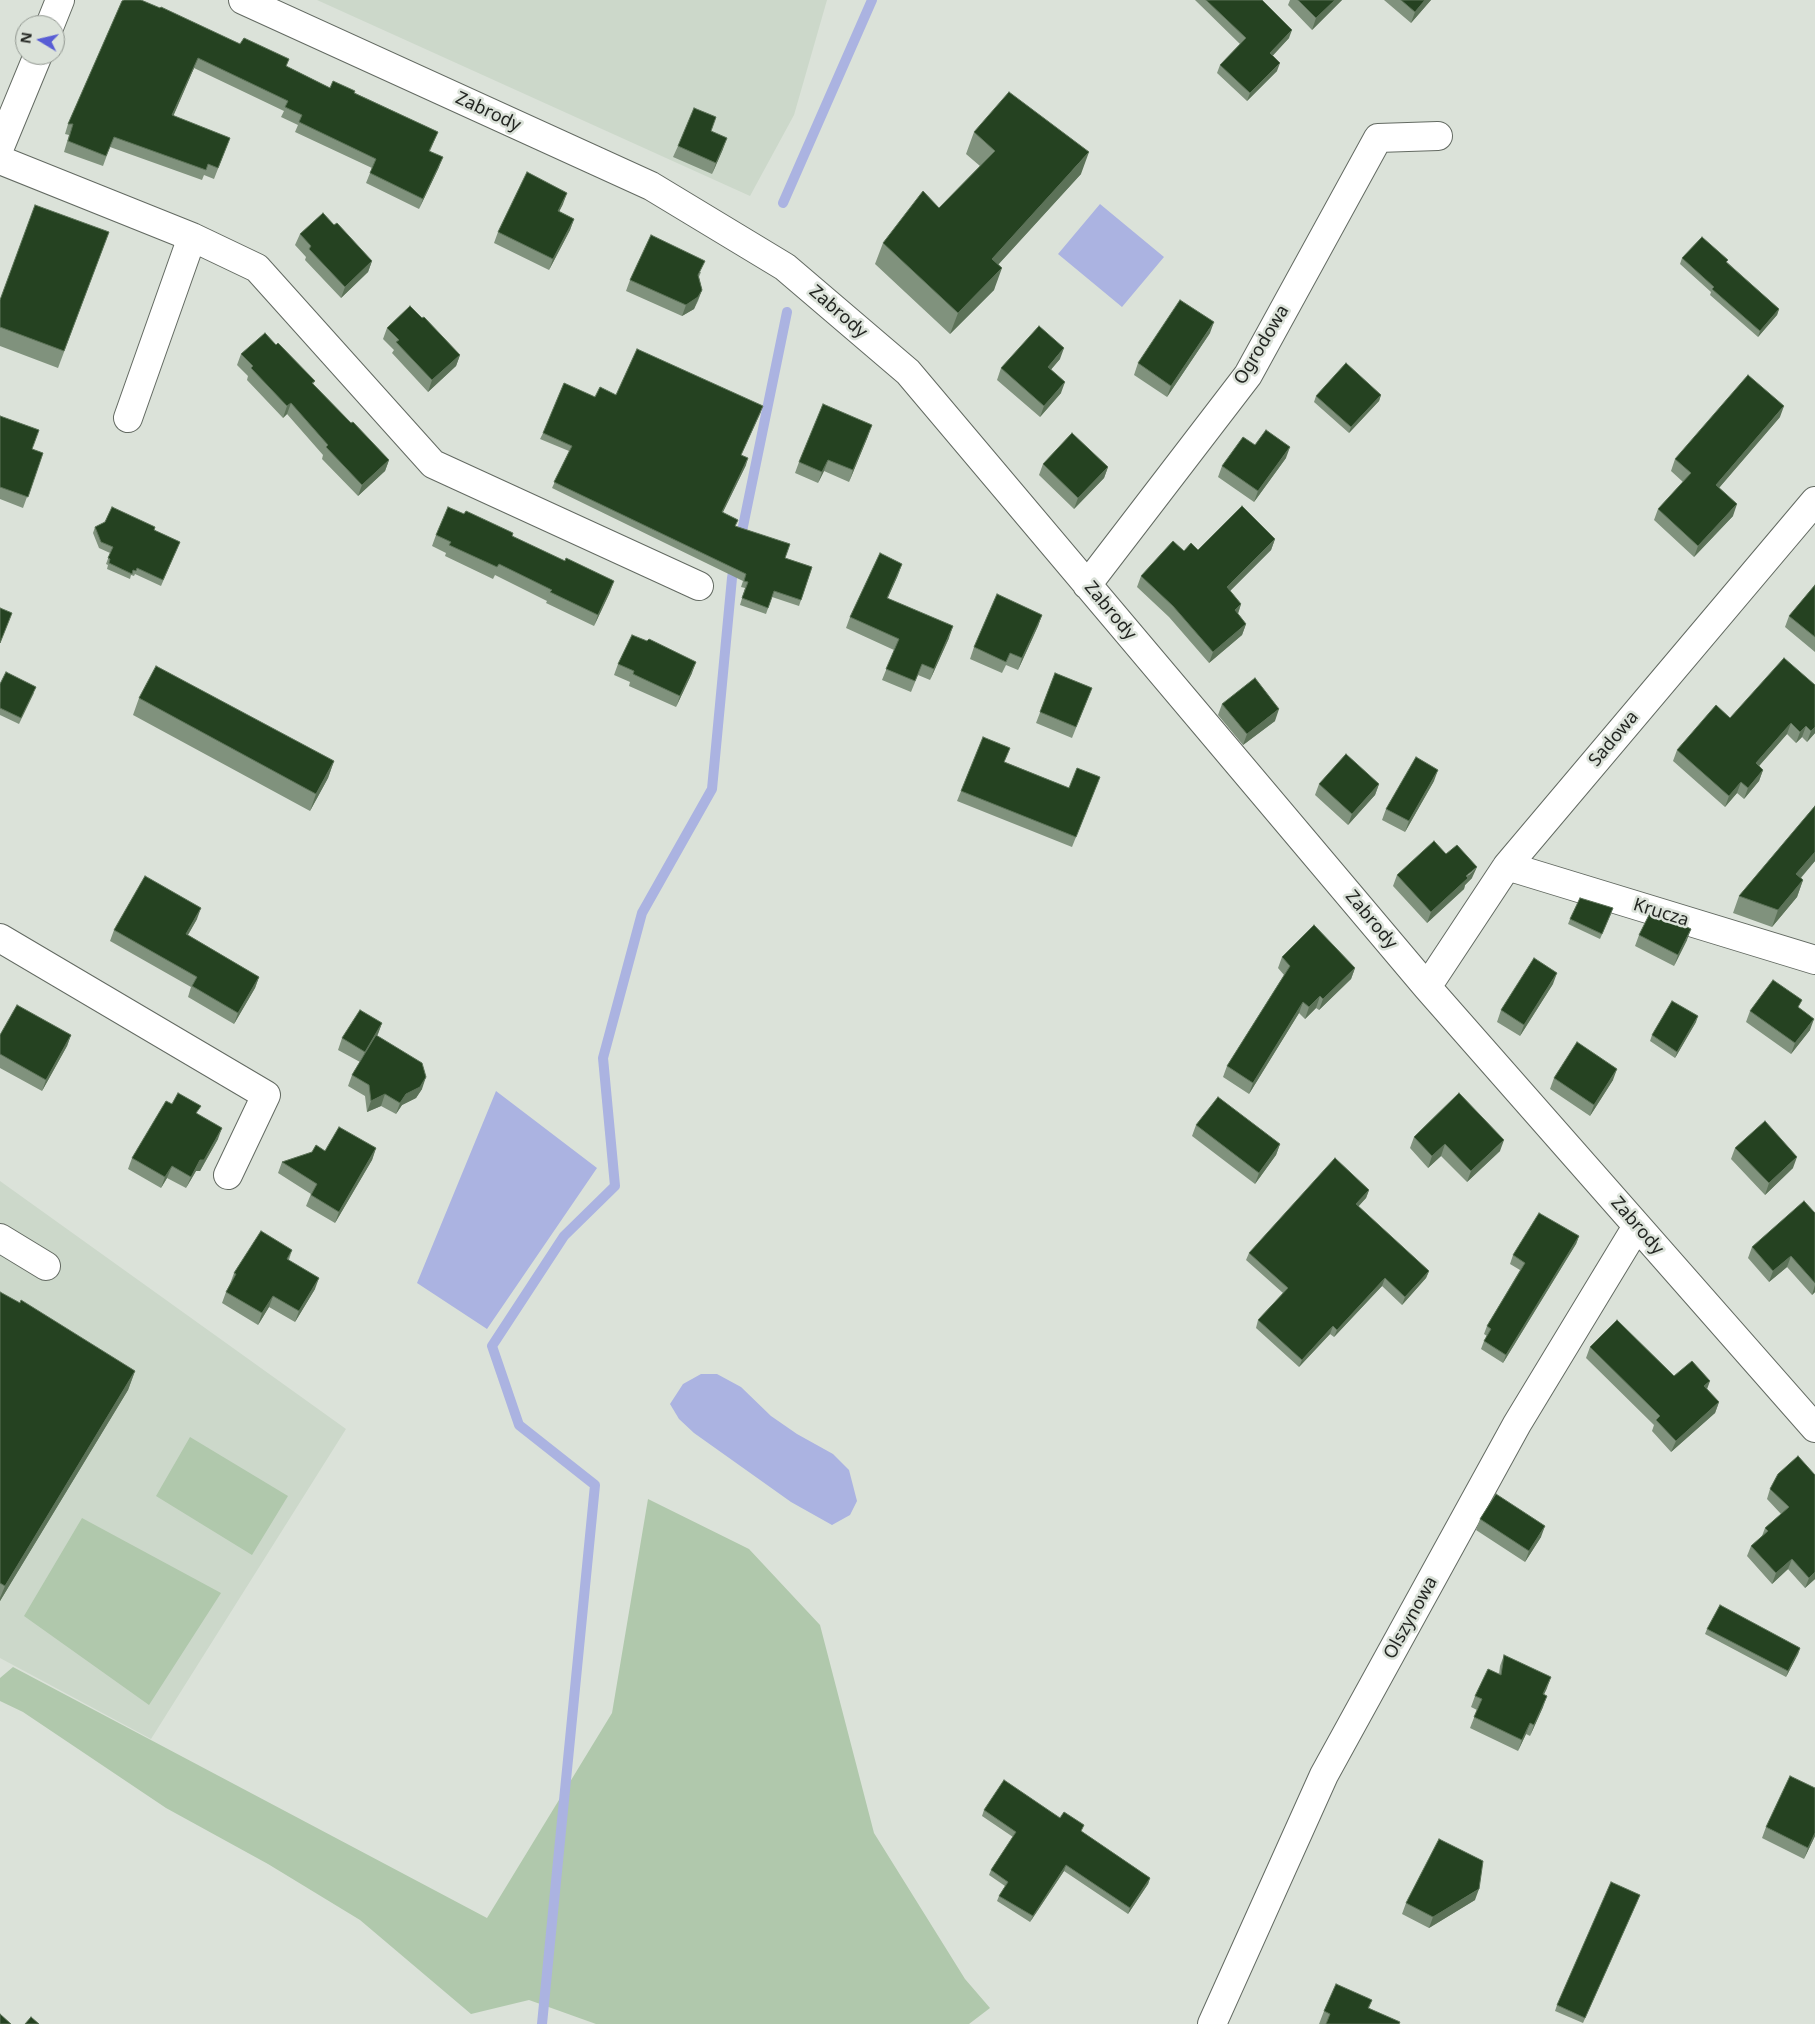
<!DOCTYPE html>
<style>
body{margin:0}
#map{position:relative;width:1815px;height:2024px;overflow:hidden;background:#dbe2d9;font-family:"Noto Sans",sans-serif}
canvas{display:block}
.north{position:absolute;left:15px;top:15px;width:50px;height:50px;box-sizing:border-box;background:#dbe2d9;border:1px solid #919790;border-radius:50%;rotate:279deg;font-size:14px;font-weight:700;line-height:20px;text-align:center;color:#232622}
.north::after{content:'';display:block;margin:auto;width:18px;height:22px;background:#585dd5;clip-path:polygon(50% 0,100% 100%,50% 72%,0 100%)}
</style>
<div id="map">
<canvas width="1815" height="2024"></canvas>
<div class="north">N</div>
</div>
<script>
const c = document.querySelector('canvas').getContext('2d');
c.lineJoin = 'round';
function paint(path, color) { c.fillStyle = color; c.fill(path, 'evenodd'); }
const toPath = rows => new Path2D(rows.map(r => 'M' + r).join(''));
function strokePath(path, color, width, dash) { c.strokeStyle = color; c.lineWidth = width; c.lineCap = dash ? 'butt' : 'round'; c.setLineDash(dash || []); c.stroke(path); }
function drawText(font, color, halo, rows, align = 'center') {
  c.font = font + ' "Noto Sans",sans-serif'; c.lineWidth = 5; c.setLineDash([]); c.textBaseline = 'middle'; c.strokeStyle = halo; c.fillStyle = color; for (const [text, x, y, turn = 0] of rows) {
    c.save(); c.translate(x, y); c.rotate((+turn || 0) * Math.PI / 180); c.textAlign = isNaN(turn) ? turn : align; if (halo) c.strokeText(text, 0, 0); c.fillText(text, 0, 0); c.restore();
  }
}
paint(toPath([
 [317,0,827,0,794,115,750,196],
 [0,1181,346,1429,151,1739,0,1658]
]), '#ccd8ca');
paint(toPath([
 [190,1437,288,1496,252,1555,156,1496],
 [648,1499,749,1549,820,1625,874,1833,965,1979,990,2008,969,2024,596,2024,529,2000,471,2014,360,1920,268,1864,166,1808,23,1712,0,1701,0,1678,13,1667,487,1918,612,1713],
 [82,1518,221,1593,149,1705,24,1616]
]), '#b0c8ac');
paint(toPath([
 [1100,204,1164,257,1122,307,1058,254],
 [496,1091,597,1168,487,1329,417,1283],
 [701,1374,717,1374,741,1387,771,1416,797,1434,833,1454,849,1470,857,1501,850,1515,832,1525,791,1502,694,1433,679,1419,670,1404,683,1384]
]), '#abb3e1');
strokePath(toPath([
 [783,203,872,0],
 [740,541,787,312],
 [542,2024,595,1485,519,1425,492,1346,564,1236,615,1186,603,1058,642,913,712,789,732,578,735,562]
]), '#abb3e1', 10);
const minor = toPath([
 [243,0,651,186,785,267,908,372,1427,987,1815,1428],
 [0,160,192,237,257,268,433,464,699,586],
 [128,418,192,237],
 [1087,585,1248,375,1378,138,1438,136],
 [1507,866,1815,960],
 [0,938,266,1095,228,1175],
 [1427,987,1507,866,1815,501],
 [0,1238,46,1266],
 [1212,2024,1324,1775,1517,1424,1631,1236,1640,1229]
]);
const major = toPath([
 [50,25,60,0],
 [0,147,38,55]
]);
strokePath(minor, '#636a62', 30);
strokePath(major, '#636a62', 30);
strokePath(minor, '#fff', 28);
strokePath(major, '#fff', 28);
paint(toPath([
 [1195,0,1262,0,1289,38,1272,56,1277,71,1247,101,1217,73,1220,65,1240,44],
 [1290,0,1342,0,1312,30,1288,5],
 [1384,0,1431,0,1411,23],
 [122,1,240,44,289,59,286,66,330,88,355,93,438,132,430,151,439,167,419,209,366,183,372,168,295,132,298,125,281,117,284,111,194,68,173,116,230,138,214,179,204,175,202,180,110,147,103,166,64,152,69,135,65,134,68,124],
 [974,132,1081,174,998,265,994,290,950,334,875,264,883,243,939,208,980,166,966,154],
 [678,146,723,149,712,174,673,157],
 [563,204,559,211,574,219,570,230,549,270,494,243,498,232],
 [334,225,372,261,368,272,341,298,305,260,306,257,295,245,300,234],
 [109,232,58,368,0,346,0,300],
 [1682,258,1727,262,1779,309,1777,315,1758,337,1710,295,1711,292,1680,264],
 [701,272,699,277,702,290,698,301,694,309,682,316,626,291,630,280],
 [422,318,460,355,456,366,428,392,392,353,394,350,383,339,387,328],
 [1210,333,1167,397,1134,375,1138,363],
 [276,345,315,381,313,384,351,423,389,460,385,471,358,496,322,459,323,455,287,414,283,418,247,380,248,376,237,365,241,354],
 [1060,359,1051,369,1061,393,1040,417,997,380,1001,368],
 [616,395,761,412,741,455,746,465,723,512,736,527,785,558,812,567,799,606,772,597,766,614,740,605,745,588,741,587,743,581,552,488,569,451,540,439,543,433,595,397],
 [1381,395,1379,401,1349,433,1314,402,1316,396],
 [0,416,32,449,43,453,23,508,0,499],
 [1780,417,1719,488,1733,516,1694,557,1654,520,1658,509,1683,482,1671,471,1675,459],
 [868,436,849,482,824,471,818,483,795,473,799,462],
 [1286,458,1254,502,1218,477,1222,466],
 [1043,464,1108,467,1104,478,1074,509,1039,475],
 [95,527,155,527,154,530,180,542,161,586,135,574,134,576,131,575,130,579,107,569,108,565,106,564,110,553,99,548,93,533],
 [436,535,512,536,610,592,594,626,546,603,547,601,495,575,493,579,445,556,446,553,432,546],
 [1275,539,1271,550,1230,591,1241,604,1238,614,1246,624,1242,635,1209,663,1169,617,1137,587,1141,576,1184,551,1198,550],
 [898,575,887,598,949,638,930,680,918,675,911,692,882,680,894,650,846,628,850,617],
 [1815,585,1815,652,1785,627,1789,616],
 [1042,615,1038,626,1018,670,1006,665,1002,673,970,659,974,647],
 [647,641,692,673,676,707,629,686,630,682,614,675,618,664],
 [1055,673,1092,688,1072,738,1036,723],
 [0,684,34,693,19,724,0,715],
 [1815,685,1815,733,1807,742,1802,737,1796,743,1787,734,1759,766,1763,770,1759,781,1744,799,1737,793,1725,807,1673,761,1677,750,1730,718],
 [139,698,334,761,328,778,310,811,133,715],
 [1222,704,1275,721,1243,745,1218,715],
 [1005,762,1069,788,1100,777,1072,847,957,801,961,791],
 [1434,781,1405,832,1382,820,1386,809],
 [1319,784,1379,784,1375,795,1348,825,1315,795],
 [1815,806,1815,861,1801,878,1803,880,1797,897,1772,927,1733,913,1739,896],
 [1446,854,1472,878,1465,885,1464,889,1427,923,1393,886,1397,875],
 [1611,914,1600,939,1568,924,1570,919],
 [197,919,188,935,259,977,255,988,234,1024,188,997,191,987,110,941,114,930],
 [1639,935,1687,940,1674,966,1635,946],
 [1282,957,1355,968,1351,979,1319,1010,1316,1008,1305,1019,1299,1013,1249,1094,1223,1077,1227,1066,1284,975,1278,968],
 [1553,984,1520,1036,1497,1022,1501,1010],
 [1799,1008,1810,1030,1791,1054,1746,1022,1750,1011],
 [1696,1022,1675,1058,1650,1041,1652,1035],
 [382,1023,377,1036,422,1089,416,1098,402,1105,396,1114,381,1106,367,1112,365,1096,348,1086,352,1075,360,1062,338,1050,342,1038],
 [0,1035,71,1035,67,1046,42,1091,0,1068],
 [1554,1078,1613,1080,1590,1116,1550,1089],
 [172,1104,198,1114,218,1139,200,1171,196,1171,186,1188,167,1178,161,1188,128,1169,132,1158],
 [1196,1125,1280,1144,1276,1155,1255,1184,1192,1136],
 [1414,1137,1500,1151,1467,1182,1441,1156,1428,1168,1410,1148],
 [376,1148,372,1160,335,1223,306,1206,311,1194,278,1173,282,1162,325,1151],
 [1735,1148,1793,1168,1765,1195,1731,1159],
 [1369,1190,1366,1198,1358,1207,1429,1271,1426,1278,1402,1305,1382,1286,1334,1337,1330,1334,1299,1367,1256,1328,1258,1320,1283,1293,1246,1260,1249,1253],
 [1815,1213,1815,1292,1812,1295,1787,1267,1769,1282,1748,1258,1752,1247],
 [1579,1236,1576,1244,1503,1363,1481,1349,1484,1341,1487,1336,1484,1334,1487,1326,1520,1270,1510,1264,1513,1255],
 [292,1250,289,1260,315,1289,295,1322,269,1307,258,1325,222,1303,226,1292,230,1284,234,1273],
 [0,1292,135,1371,128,1390,0,1601],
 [1590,1347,1674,1376,1707,1389,1719,1402,1715,1413,1671,1452,1652,1431,1654,1425,1586,1358],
 [1778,1474,1815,1579,1805,1588,1788,1569,1772,1584,1747,1556,1751,1546,1762,1536,1765,1528,1781,1514,1767,1499,1770,1489],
 [1480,1519,1541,1537,1525,1562,1476,1530],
 [1707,1629,1800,1648,1798,1654,1786,1677,1705,1634],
 [1504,1655,1547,1688,1544,1694,1543,1707,1530,1736,1526,1734,1518,1751,1470,1728,1477,1710,1471,1707,1475,1696,1499,1674,1500,1666],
 [984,1810,1081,1831,1150,1878,1148,1884,1128,1914,1064,1871,1030,1922,997,1901,999,1896,1005,1886,989,1875,991,1870,1013,1837,982,1816],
 [1766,1827,1815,1836,1804,1859,1762,1838],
 [1475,1900,1429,1928,1402,1914,1406,1903],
 [1638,1900,1583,2023,1555,2011,1557,2005],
 [1372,2000,1369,2008,1399,2024,1319,2024,1324,2011]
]), '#80927d');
paint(toPath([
 [1335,0,1342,0,1312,30,1316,18],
 [1425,0,1431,0,1411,23,1415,12],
 [1292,30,1289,38,1267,62,1270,53],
 [198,58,194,68,169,126,172,115],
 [1280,63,1277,71,1247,101,1250,93],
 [727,138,723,149,712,174,716,163],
 [1089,152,1081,174,984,280,992,259],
 [443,157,439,167,419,209,423,199],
 [567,193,563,204,554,222,558,211],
 [574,219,570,230,549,270,553,259],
 [372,261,368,272,341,298,345,287],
 [1002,268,994,290,950,334,958,313],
 [702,290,694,309,682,316,686,305],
 [1779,309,1777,315,1758,337,1760,331],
 [1214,322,1210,333,1167,397,1171,386],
 [1064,348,1060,359,1044,378,1048,367],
 [460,355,456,366,428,392,432,380],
 [1065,382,1061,393,1040,417,1044,406],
 [1381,395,1379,401,1349,433,1351,427],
 [291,403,287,414,283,418,287,406],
 [1784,406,1780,417,1712,496,1716,485],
 [872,425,868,436,849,482,853,470],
 [1290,447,1286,458,1254,502,1258,491],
 [748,458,746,465,720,518,722,512],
 [389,460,385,471,358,496,362,485],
 [828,460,824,471,818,483,822,472],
 [1108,467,1104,478,1074,509,1078,498],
 [1737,504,1733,516,1694,557,1698,546],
 [1275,539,1271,550,1223,598,1227,587],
 [902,564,898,575,883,609,887,598],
 [614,581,610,592,594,626,598,615],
 [1241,604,1237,616,1235,610],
 [1042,615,1038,626,1018,670,1022,658],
 [1246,624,1242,635,1209,663,1213,652],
 [953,626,949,638,930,680,934,669],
 [696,662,692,673,676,707,680,696],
 [1279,709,1275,721,1243,745,1247,734],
 [1791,723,1787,734,1752,774,1756,763],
 [1806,726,1802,737,1796,743,1800,732],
 [1815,727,1815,733,1807,742,1811,731],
 [334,761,328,778,310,811,316,794],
 [1438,770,1434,781,1405,832,1409,821],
 [1763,770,1759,781,1744,799,1748,788],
 [1741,782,1737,793,1725,807,1729,796],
 [1379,784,1375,795,1348,825,1352,814],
 [1815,852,1815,861,1790,890,1796,874],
 [1477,867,1472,878,1465,885,1464,889,1427,923,1431,912],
 [1803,880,1797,897,1772,927,1778,910],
 [201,908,197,919,182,945,186,934],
 [1691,929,1687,940,1674,966,1678,955],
 [1355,968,1351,979,1319,1010,1323,999],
 [1557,973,1553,984,1520,1036,1524,1025],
 [259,977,255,988,234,1024,238,1013],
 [1320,996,1316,1008,1305,1019,1309,1007],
 [1303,1002,1299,1013,1249,1094,1253,1083],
 [1698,1016,1696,1022,1675,1058,1677,1052],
 [1814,1019,1810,1030,1791,1054,1795,1043],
 [382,1023,378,1034,361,1063,365,1052],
 [71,1035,67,1046,42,1091,46,1080],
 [1617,1069,1613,1080,1590,1116,1594,1105],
 [426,1077,422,1089,416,1098,402,1105,396,1114,400,1103,406,1094],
 [385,1094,381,1106,367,1112,371,1101],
 [222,1128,218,1139,200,1171,196,1171,186,1188,191,1177,200,1160],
 [1504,1140,1500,1151,1467,1182,1471,1171],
 [1280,1144,1276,1155,1255,1184,1259,1173],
 [1445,1144,1441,1156,1428,1168,1432,1156],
 [376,1148,372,1160,335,1223,339,1212],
 [1797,1157,1793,1168,1765,1195,1769,1183],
 [172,1166,167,1178,161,1188,165,1177],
 [1369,1190,1366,1198,1353,1212,1356,1204],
 [1579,1236,1576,1244,1503,1363,1506,1355],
 [1791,1256,1787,1267,1769,1282,1773,1271],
 [1429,1271,1426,1278,1402,1305,1405,1297],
 [319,1278,315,1289,295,1322,299,1311],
 [1385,1278,1382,1286,1334,1337,1337,1330],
 [1815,1285,1815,1292,1812,1295],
 [273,1296,269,1307,258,1325,262,1313],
 [1333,1326,1330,1334,1299,1367,1302,1360],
 [135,1371,128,1390,0,1601,0,1598,5,1586],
 [1710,1381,1706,1392,1704,1386],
 [1719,1402,1715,1413,1671,1452,1676,1441],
 [1545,1526,1541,1537,1525,1562,1529,1551],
 [1792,1559,1788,1569,1772,1584,1776,1573],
 [1815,1572,1815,1579,1805,1588,1809,1578],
 [1800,1648,1798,1654,1786,1677,1788,1671],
 [1551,1677,1547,1688,1539,1705,1543,1694],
 [1547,1696,1543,1707,1530,1736,1534,1725],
 [1530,1723,1526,1734,1518,1751,1522,1740],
 [1815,1833,1815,1836,1804,1859,1808,1848],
 [1066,1865,1064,1871,1030,1922,1033,1916],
 [1150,1878,1148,1884,1128,1914,1130,1908],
 [1479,1889,1475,1900,1429,1928,1433,1917]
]), '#5c7258');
const building = toPath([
 [124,0,141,0,160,8,161,7,240,44,244,38,289,59,286,66,330,88,333,81,355,91,354,93,438,132,429,151,443,157,423,199,370,173,376,159,299,122,302,115,285,107,288,101,198,58,172,115,230,138,218,168,208,164,206,170,114,137,106,156,68,141,73,124,68,124,122,1,124,0],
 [1206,0,1262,0,1292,30,1270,53,1280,63,1250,93,1220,65,1246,38,1206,0],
 [1298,0,1335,0,1316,18,1298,0],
 [1401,0,1425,0,1415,12,1401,0],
 [1009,92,1089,152,992,259,1002,268,958,313,883,243,923,191,939,208,995,151,974,132,1009,92],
 [694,108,716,117,711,131,727,138,716,163,678,146,694,108],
 [527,172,567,193,558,211,574,219,553,259,498,232,527,172],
 [35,205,109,232,64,351,0,327,0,300,35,205],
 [323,213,334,225,337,223,372,261,345,287,309,249,311,246,300,234,323,213],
 [651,235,705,261,698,275,702,290,698,297,686,305,630,280,651,235],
 [1702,237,1728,260,1726,262,1779,309,1760,331,1712,289,1714,287,1682,258,1702,237],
 [1180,300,1214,322,1171,386,1138,363,1180,300],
 [410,306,422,318,424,317,460,355,432,380,396,342,399,340,387,328,410,306],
 [1039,326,1064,348,1048,367,1065,382,1044,406,1001,368,1039,326],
 [265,333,276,345,278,343,315,381,312,383,351,423,353,422,389,460,362,485,326,447,328,445,291,403,287,406,251,368,253,366,241,354,265,333],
 [637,349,763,406,741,455,748,458,722,512,738,520,735,526,790,544,785,558,812,567,801,600,774,591,768,608,742,598,748,582,744,581,746,574,554,482,572,446,543,433,564,383,595,397,600,387,616,395,637,349],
 [1346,363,1381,395,1351,427,1316,396,1346,363],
 [1748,375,1784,406,1716,485,1737,504,1698,546,1658,509,1691,473,1675,459,1748,375],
 [823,404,872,425,853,470,828,460,822,472,799,462,823,404],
 [0,416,39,430,32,449,43,453,28,497,0,487,0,416],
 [1266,430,1290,447,1258,491,1222,466,1243,437,1255,445,1266,430],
 [1072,433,1108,467,1078,498,1043,464,1072,433],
 [1242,506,1275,539,1227,587,1241,604,1235,610,1246,624,1213,652,1173,606,1141,576,1173,541,1184,551,1191,543,1198,550,1242,506],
 [112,507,155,527,154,530,180,542,163,580,137,568,136,571,133,570,132,574,109,563,110,559,108,558,113,547,101,542,95,527,105,522,112,507],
 [448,507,464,514,466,511,513,533,512,536,565,561,566,558,614,581,598,615,550,592,552,590,499,564,497,567,449,545,451,542,436,535,448,507],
 [880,553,902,564,887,598,953,626,934,669,922,664,915,681,886,669,899,639,850,617,880,553],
 [1815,585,1815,637,1789,616,1815,585],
 [997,594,1042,615,1022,658,1010,653,1006,662,974,647,997,594],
 [0,608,12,613,0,643,0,608],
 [632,635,647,641,649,639,696,662,680,696,633,674,634,671,618,664,632,635],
 [1784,658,1815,685,1815,727,1811,731,1806,726,1800,732,1791,723,1756,763,1763,770,1748,788,1741,782,1729,796,1677,750,1716,705,1730,718,1784,658],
 [156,666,334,761,316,794,139,698,156,666],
 [6,672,36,687,21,718,0,708,0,684,6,672],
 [1055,673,1092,688,1076,727,1040,712,1055,673],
 [1255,678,1279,709,1247,734,1222,704,1255,678],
 [983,737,1010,748,1004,762,1069,788,1077,768,1100,777,1076,837,961,791,983,737],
 [1346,754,1379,784,1352,814,1319,784,1346,754],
 [1416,757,1438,770,1409,821,1386,809,1416,757],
 [1815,806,1815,852,1796,874,1803,880,1778,910,1739,896,1815,806],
 [1434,841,1446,854,1457,845,1477,867,1466,876,1468,878,1431,912,1397,875,1434,841],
 [145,876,201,908,186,934,259,977,238,1013,192,986,197,977,114,930,145,876],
 [1580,898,1613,908,1602,934,1570,919,1580,898],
 [1650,913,1677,922,1691,929,1678,955,1639,935,1650,913],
 [1314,925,1355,968,1323,999,1320,996,1309,1007,1303,1002,1253,1083,1227,1066,1290,966,1282,957,1314,925],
 [1534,958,1557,973,1524,1025,1501,1010,1534,958],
 [1773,980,1802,1000,1798,1007,1814,1019,1795,1043,1750,1011,1773,980],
 [1672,1001,1698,1016,1677,1052,1652,1035,1672,1001],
 [17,1005,71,1035,46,1080,0,1054,0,1035,17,1005],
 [360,1010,382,1023,365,1052,342,1038,360,1010],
 [376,1035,422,1063,426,1077,420,1087,406,1094,400,1103,385,1094,371,1101,369,1085,352,1075,376,1035],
 [1577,1042,1617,1069,1594,1105,1554,1078,1577,1042],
 [178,1093,201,1106,196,1113,222,1128,204,1160,200,1160,191,1177,172,1166,165,1177,132,1158,166,1101,172,1104,178,1093],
 [1459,1093,1504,1140,1471,1171,1445,1144,1432,1156,1414,1137,1459,1093],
 [1218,1097,1280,1144,1259,1173,1196,1125,1218,1097],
 [1765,1121,1797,1157,1769,1183,1735,1148,1765,1121],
 [339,1127,376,1148,339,1212,311,1195,317,1184,282,1162,312,1152,316,1145,325,1151,339,1127],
 [1335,1158,1369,1190,1356,1204,1429,1271,1405,1297,1385,1278,1337,1330,1333,1326,1302,1360,1258,1320,1288,1288,1249,1253,1335,1158],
 [1804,1201,1815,1213,1815,1283,1791,1256,1773,1271,1752,1247,1804,1201],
 [1539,1213,1579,1236,1506,1355,1484,1341,1491,1329,1487,1326,1525,1263,1513,1255,1539,1213],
 [261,1231,292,1250,287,1259,319,1278,299,1311,273,1296,262,1313,226,1292,236,1274,234,1273,261,1231],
 [0,1292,20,1303,21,1300,135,1371,5,1586,0,1583,0,1292],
 [1617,1320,1674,1376,1692,1361,1710,1381,1704,1386,1719,1402,1676,1441,1656,1420,1660,1416,1590,1347,1617,1320],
 [1798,1456,1815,1475,1815,1572,1809,1578,1792,1559,1776,1573,1751,1546,1768,1531,1765,1528,1789,1507,1770,1489,1778,1474,1798,1456],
 [1496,1494,1545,1526,1529,1551,1480,1519,1496,1494],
 [1720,1605,1800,1648,1788,1671,1707,1629,1720,1605],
 [1504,1655,1551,1677,1543,1694,1547,1696,1534,1725,1530,1723,1522,1740,1474,1717,1482,1699,1475,1696,1488,1669,1501,1675,1504,1655],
 [1790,1776,1815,1788,1815,1833,1808,1848,1766,1827,1790,1776],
 [1004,1780,1060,1818,1064,1812,1084,1825,1081,1831,1150,1878,1130,1908,1066,1865,1033,1916,999,1896,1008,1882,991,1870,1016,1832,984,1810,1004,1780],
 [1439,1839,1483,1861,1479,1889,1433,1917,1406,1903,1439,1839],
 [1611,1882,1640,1895,1585,2018,1557,2005,1611,1882],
 [1336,1984,1372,2000,1368,2008,1400,2022,1399,2024,1326,2024,1330,2014,1324,2011,1336,1984],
 [0,2014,11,2024,0,2024,0,2014],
 [31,2017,39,2024,25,2024,31,2017]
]);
paint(building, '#254221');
strokePath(building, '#5c7258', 1);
drawText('18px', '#232622', '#dbe2d9', [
 ["Zabrody",488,112,25],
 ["Zabrody",838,312,41],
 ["Ogrodowa",1262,345,-59],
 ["Zabrody",1110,611,50],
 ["Sadowa",1614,739,-50],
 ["Krucza",1661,913,17],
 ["Zabrody",1371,920,50],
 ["Zabrody",1637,1226,49],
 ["Olszynowa",1411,1618,-61]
]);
</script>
